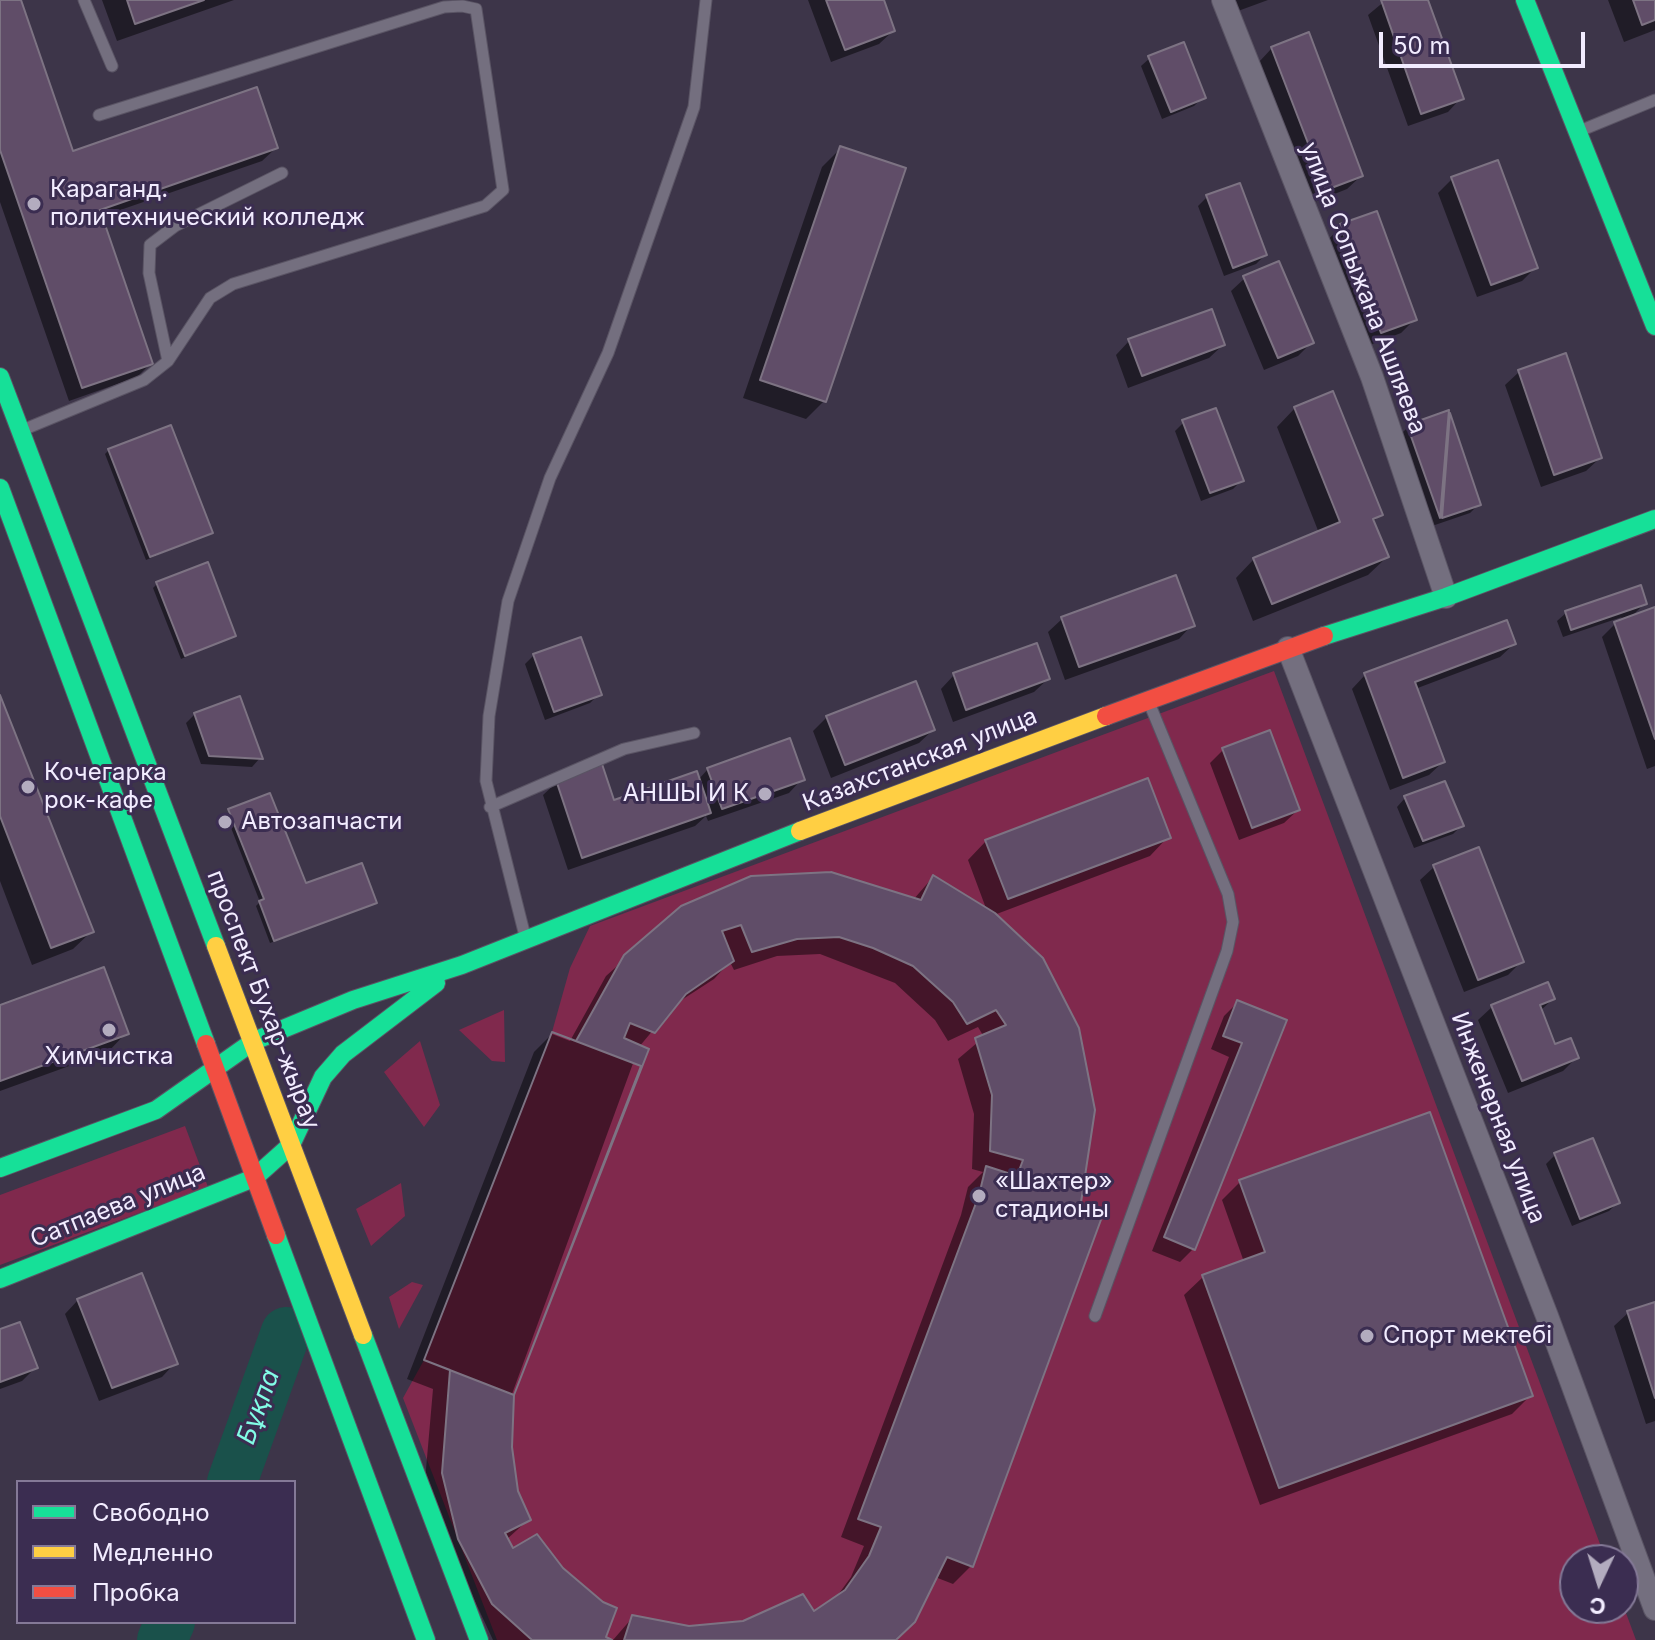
<!DOCTYPE html>
<meta charset="utf-8">
<style>
body{margin:0}
#map{position:relative;width:1655px;height:1640px;overflow:hidden;background:#3d3549;font-family:Inter,sans-serif}
canvas{display:block}
.legend{position:absolute;left:16px;top:1480px;width:280px;height:144px;box-sizing:border-box;background:#3b2d51;border:2px solid #847997;margin:0;padding:10px 14px;list-style:none;font-size:24px;color:#f2ecff}
.legend li{display:flex;align-items:center;gap:16px;height:40px}
.legend b{width:40px;border:2px solid #847997}
.north{position:absolute;left:1559px;top:1544px;width:80px;height:80px;box-sizing:border-box;background:#3b2d51;border:2px solid #847997;border-radius:50%;rotate:184deg;font-size:22px;font-weight:700;line-height:32px;text-align:center;color:#f2ecff}
.north::after{content:'';display:block;margin:auto;width:28px;height:36px;background:#b3acbf;clip-path:polygon(50% 0,100% 100%,50% 72%,0 100%)}
.scale{position:absolute;left:1379px;top:32px;width:206px;height:36px;box-sizing:border-box;border:4px solid #f2ecff;border-top:0;padding-left:10px;font-size:24px;line-height:28px;white-space:nowrap;color:#f2ecff;-webkit-text-stroke:6px #3b2d51;paint-order:stroke}
</style>
<div id="map">
<canvas width="1655" height="1640"></canvas>
<ul class="legend">
<li><b style="height:10px;background:#16e098"></b>Свободно</li>
<li><b style="height:10px;background:#ffcf43"></b>Медленно</li>
<li><b style="height:10px;background:#f24e42"></b>Пробка</li>
</ul>
<div class="north">С</div>
<div class="scale">50 m</div>
</div>
<script>
const c = document.querySelector('canvas').getContext('2d');
c.lineJoin = 'round';
function paint(path, color) { c.fillStyle = color; c.fill(path, 'evenodd'); }
const toPath = rows => new Path2D(rows.map(r => 'M' + r).join(''));
function strokePath(path, color, width, dash) { c.strokeStyle = color; c.lineWidth = width; c.lineCap = dash ? 'butt' : 'round'; c.setLineDash(dash || []); c.stroke(path); }
function drawText(font, color, halo, rows, align = 'center') {
  c.font = font + ' Inter,sans-serif'; c.lineWidth = 6; c.setLineDash([]); c.textBaseline = 'middle'; c.strokeStyle = halo; c.fillStyle = color; for (const [text, x, y, turn = 0] of rows) {
    c.save(); c.translate(x, y); c.rotate((+turn || 0) * Math.PI / 180); c.textAlign = isNaN(turn) ? turn : align; if (halo) c.strokeText(text, 0, 0); c.fillText(text, 0, 0); c.restore();
  }
}
paint(toPath([
 [1274,671,1606,1560,1575,1560,1575,1608,1623,1605,1636,1640,497,1640,403,1398,424,1360,552,1032,570,968,590,926],
 [504,1010,505,1062,492,1061,459,1030],
 [420,1041,440,1105,424,1127,384,1072],
 [185,1126,208,1187,0,1265,0,1195],
 [401,1183,405,1216,371,1246,356,1209],
 [412,1282,423,1285,399,1329,389,1297]
]), '#80294d');
paint(toPath([
 [0,0,19,0,72,153,276,148,262,161,100,217,151,363,137,377,69,401,0,202],
 [102,0,234,0,117,41],
 [808,0,882,0,893,31,879,44,831,62],
 [1234,0,1268,0,1238,11],
 [1386,0,1426,0,1461,98,1448,112,1408,126,1368,15],
 [1608,0,1655,0,1655,30,1624,42],
 [1272,48,1361,176,1347,189,1312,203,1259,62],
 [1150,58,1203,97,1194,106,1162,119,1141,66],
 [841,148,824,401,806,419,743,398,822,167],
 [1452,179,1536,267,1522,281,1477,297,1438,193],
 [1238,185,1265,255,1256,264,1224,276,1198,206,1207,197],
 [1341,226,1415,319,1401,333,1367,346,1328,240],
 [1245,278,1312,342,1298,356,1264,370,1231,291],
 [1129,341,1223,345,1209,358,1128,388,1116,355],
 [1519,372,1600,458,1586,471,1541,487,1505,385],
 [1295,408,1381,514,1373,522,1387,557,1368,575,1253,621,1236,578,1254,559,1319,533,1277,427],
 [1448,412,1479,504,1470,513,1432,526,1399,436,1408,427],
 [1184,422,1242,480,1233,489,1201,501,1175,431],
 [109,450,210,533,146,560,105,454],
 [157,584,234,636,181,659,153,588],
 [1645,603,1630,618,1655,611,1655,766,1647,769,1602,637,1622,617,1563,637,1557,621,1566,613],
 [1062,619,1192,625,1179,639,1065,680,1048,632],
 [1514,644,1500,657,1415,689,1443,762,1429,775,1390,790,1352,689,1365,675],
 [534,655,599,694,590,703,545,720,525,664],
 [954,675,1048,679,1034,692,953,722,941,689],
 [0,700,92,931,73,949,32,965,0,881],
 [195,714,260,758,252,767,201,764,186,723],
 [827,717,933,730,919,743,831,778,813,731],
 [1223,750,1298,810,1284,823,1239,840,1210,763],
 [708,769,802,779,789,793,708,821,706,816,695,826,568,870,543,795,557,782,613,802,698,780],
 [1405,798,1462,825,1453,834,1414,848,1397,807],
 [230,811,305,886,375,903,270,943,256,906,260,902,226,815],
 [1168,837,1150,856,994,915,1078,1210,971,1566,953,1584,935,1577,894,1640,613,1640,633,1617,689,1628,813,1614,835,1599,851,1577,864,1546,841,1537,961,1215,968,1187,983,1172,972,1169,974,1114,958,1059,984,1037,978,1027,948,1041,935,1020,895,983,820,954,777,956,734,970,730,962,714,979,674,1005,639,1047,512,1394,510,1447,516,1492,528,1520,506,1540,512,1550,607,1640,493,1640,424,1492,433,1389,407,1379,534,1052,552,1034,570,1041,606,976,682,908,913,900,933,877,987,911,968,860,986,841],
 [1434,867,1522,961,1508,975,1464,992,1420,880],
 [1553,999,1540,1011,1554,1046,1577,1057,1563,1071,1508,1093,1478,1020,1492,1007],
 [1237,1003,1284,1022,1194,1248,1180,1262,1152,1251,1229,1057,1211,1049,1224,1016],
 [0,1007,126,1033,108,1052,0,1091],
 [1555,1155,1618,1202,1609,1211,1572,1226,1546,1164],
 [1240,1182,1530,1396,1512,1414,1260,1505,1184,1295,1203,1277,1244,1262,1222,1200],
 [78,1300,175,1363,162,1377,99,1401,65,1314],
 [1655,1304,1655,1421,1646,1424,1614,1326,1628,1313],
 [0,1332,36,1367,22,1381,0,1389]
]), '#0007');
strokePath(toPath([
 [232,1482,286,1332],
 [162,1640,170,1622]
]), '#1a514b', 50);
const building = toPath([
 [0,0,21,0,73,151,257,87,278,148,100,210,153,364,82,388,0,150,0,0],
 [127,0,204,0,135,24,127,0],
 [826,0,884,0,895,31,845,50,826,0],
 [1381,0,1428,0,1464,99,1421,114,1381,0],
 [1633,0,1655,0,1655,20,1642,25,1633,0],
 [1309,32,1363,176,1326,190,1271,47,1309,32],
 [1184,42,1206,98,1171,112,1148,56,1184,42],
 [840,146,906,168,826,402,760,380,840,146],
 [1498,160,1538,268,1491,285,1451,177,1498,160],
 [1240,183,1267,255,1233,268,1206,195,1240,183],
 [1377,211,1417,320,1381,333,1340,224,1377,211],
 [1279,261,1314,343,1278,358,1243,276,1279,261],
 [1212,309,1225,345,1142,376,1128,339,1212,309],
 [1566,353,1602,458,1554,475,1518,370,1566,353],
 [1333,391,1383,515,1373,519,1389,557,1272,604,1253,558,1340,522,1294,407,1333,391],
 [1216,408,1244,481,1210,493,1182,420,1216,408],
 [1449,410,1440,518,1407,425,1449,410],
 [1450,413,1481,505,1442,518,1450,413],
 [171,425,213,533,150,557,108,449,171,425],
 [208,562,236,636,185,656,156,582,208,562],
 [1176,575,1195,626,1079,667,1061,617,1176,575],
 [1641,585,1647,604,1571,630,1565,611,1641,585],
 [1655,607,1655,739,1614,622,1655,607],
 [1507,620,1516,644,1415,682,1445,762,1403,778,1364,673,1507,620],
 [581,637,602,695,554,712,533,654,581,637],
 [1037,643,1050,679,966,710,953,673,1037,643],
 [916,681,935,730,845,765,826,716,916,681],
 [0,695,94,932,51,948,0,816,0,695],
 [240,696,263,759,209,756,194,713,240,696],
 [1270,730,1300,810,1252,828,1222,748,1270,730],
 [790,738,805,780,722,809,707,768,790,738],
 [602,764,614,800,697,771,711,813,582,858,556,780,602,764],
 [1148,778,1171,838,1008,899,985,840,1148,778],
 [1445,781,1464,826,1423,841,1404,796,1445,781],
 [270,793,306,883,362,863,377,903,274,941,259,901,264,899,228,809,270,793],
 [1479,847,1524,962,1478,980,1433,865,1479,847],
 [831,872,921,900,933,875,995,913,1043,958,1079,1028,1095,1110,1080,1209,1102,1217,973,1567,947,1557,915,1622,896,1640,624,1640,632,1615,689,1626,743,1621,803,1594,814,1611,845,1590,869,1556,881,1527,858,1519,979,1195,986,1166,1017,1176,1023,1160,990,1151,992,1095,975,1038,1006,1025,996,1010,967,1024,953,1002,913,966,873,948,839,937,797,939,752,952,741,925,722,931,734,961,686,994,655,1033,630,1023,624,1038,649,1049,514,1395,512,1447,518,1491,531,1520,505,1533,513,1548,537,1534,563,1568,603,1602,617,1608,606,1637,612,1640,532,1640,492,1604,458,1539,442,1473,450,1370,424,1360,552,1032,576,1041,624,955,681,906,751,876,831,872],
 [104,967,129,1034,0,1081,0,1005,104,967],
 [1548,982,1555,999,1540,1005,1555,1044,1571,1038,1579,1058,1522,1081,1491,1005,1548,982],
 [1237,1000,1287,1020,1195,1250,1164,1237,1242,1043,1223,1036,1237,1000],
 [552,1032,641,1066,514,1395,424,1360,552,1032],
 [1430,1112,1533,1396,1279,1488,1202,1275,1265,1252,1239,1180,1430,1112],
 [1593,1138,1620,1203,1580,1219,1554,1153,1593,1138],
 [142,1273,178,1364,112,1388,77,1299,142,1273],
 [1655,1302,1655,1398,1627,1311,1655,1302],
 [20,1322,38,1368,0,1382,0,1329,20,1322]
]);
paint(building, '#604d68');
strokePath(building, '#7d7383', 2);
const lane = toPath([
 [84,0,112,66],
 [1582,130,1655,100],
 [168,361,149,273,150,245,175,226,282,173],
 [25,429,144,380,168,361,210,298,233,284,485,206,503,190,476,9,462,6,444,7,99,115],
 [490,807,624,749,694,733],
 [525,936,486,781,489,716,508,601,550,478,608,353,694,107,706,0],
 [1095,1316,1227,951,1233,922,1228,894,1150,705]
]);
const street = toPath([
 [1223,0,1372,377,1446,597],
 [1288,648,1547,1316,1655,1609]
]);
const fast = toPath([
 [1525,0,1655,326],
 [0,377,216,946],
 [0,488,206,1044],
 [1324,636,1446,597,1655,519],
 [0,1168,156,1110,254,1041,353,1000,462,965,800,831],
 [276,1235,426,1640],
 [0,1279,254,1178,291,1145,323,1077,343,1054,436,983],
 [363,1335,479,1640]
]);
const slow = toPath([
 [800,831,1106,716],
 [216,946,363,1335]
]);
const jam = toPath([
 [1106,716,1324,636],
 [206,1044,276,1235]
]);
strokePath(lane, '#5a5464', 13);
strokePath(street, '#5a5464', 24);
strokePath(fast, '#5a5464', 20);
strokePath(slow, '#5a5464', 20);
strokePath(jam, '#5a5464', 20);
strokePath(lane, '#746f7f', 11);
strokePath(street, '#746f7f', 22);
strokePath(fast, '#16e098', 18);
strokePath(slow, '#ffcf43', 18);
strokePath(jam, '#f24e42', 18);
for (const [x, y, r, color] of [
 [34,204,8,"#b3acbf"],
 [28,787,8,"#b3acbf"],
 [765,794,8,"#b3acbf"],
 [225,822,8,"#b3acbf"],
 [109,1030,8,"#b3acbf"],
 [979,1196,8,"#b3acbf"],
 [1367,1336,8,"#b3acbf"]
]) { const dot = new Path2D(); dot.arc(x, y, r, 0, 2 * Math.PI); c.fillStyle = color; c.fill(dot); strokePath(dot, '#3b2d51', 3); }
drawText('24px', '#f2ecff', '#3b2d51', [
 ["Караганд.",50,190],
 ["политехнический колледж",50,218],
 ["Кочегарка",44,773],
 ["рок-кафе",44,801],
 ["АНШЫ И К",749,794,"right"],
 ["Автозапчасти",241,822],
 ["Химчистка",109,1057,"center"],
 ["«Шахтер»",995,1182],
 ["стадионы",995,1210],
 ["Спорт мектебі",1383,1336]
], 'left');
drawText('24px', '#f2ecff', '#3b2d51', [
 ["улица Сопыжана Ашляева",1363,288,69],
 ["Казахстанская улица",920,760,-21],
 ["проспект Бухар-жырау",263,1000,69],
 ["Инженерная улица",1498,1118,69],
 ["Сатпаева улица",118,1206,-22]
]);
drawText('italic 26px', '#82fce6', '#3b2d51', [
 ["Бұқпа",259,1407,-70]
]);
</script>
